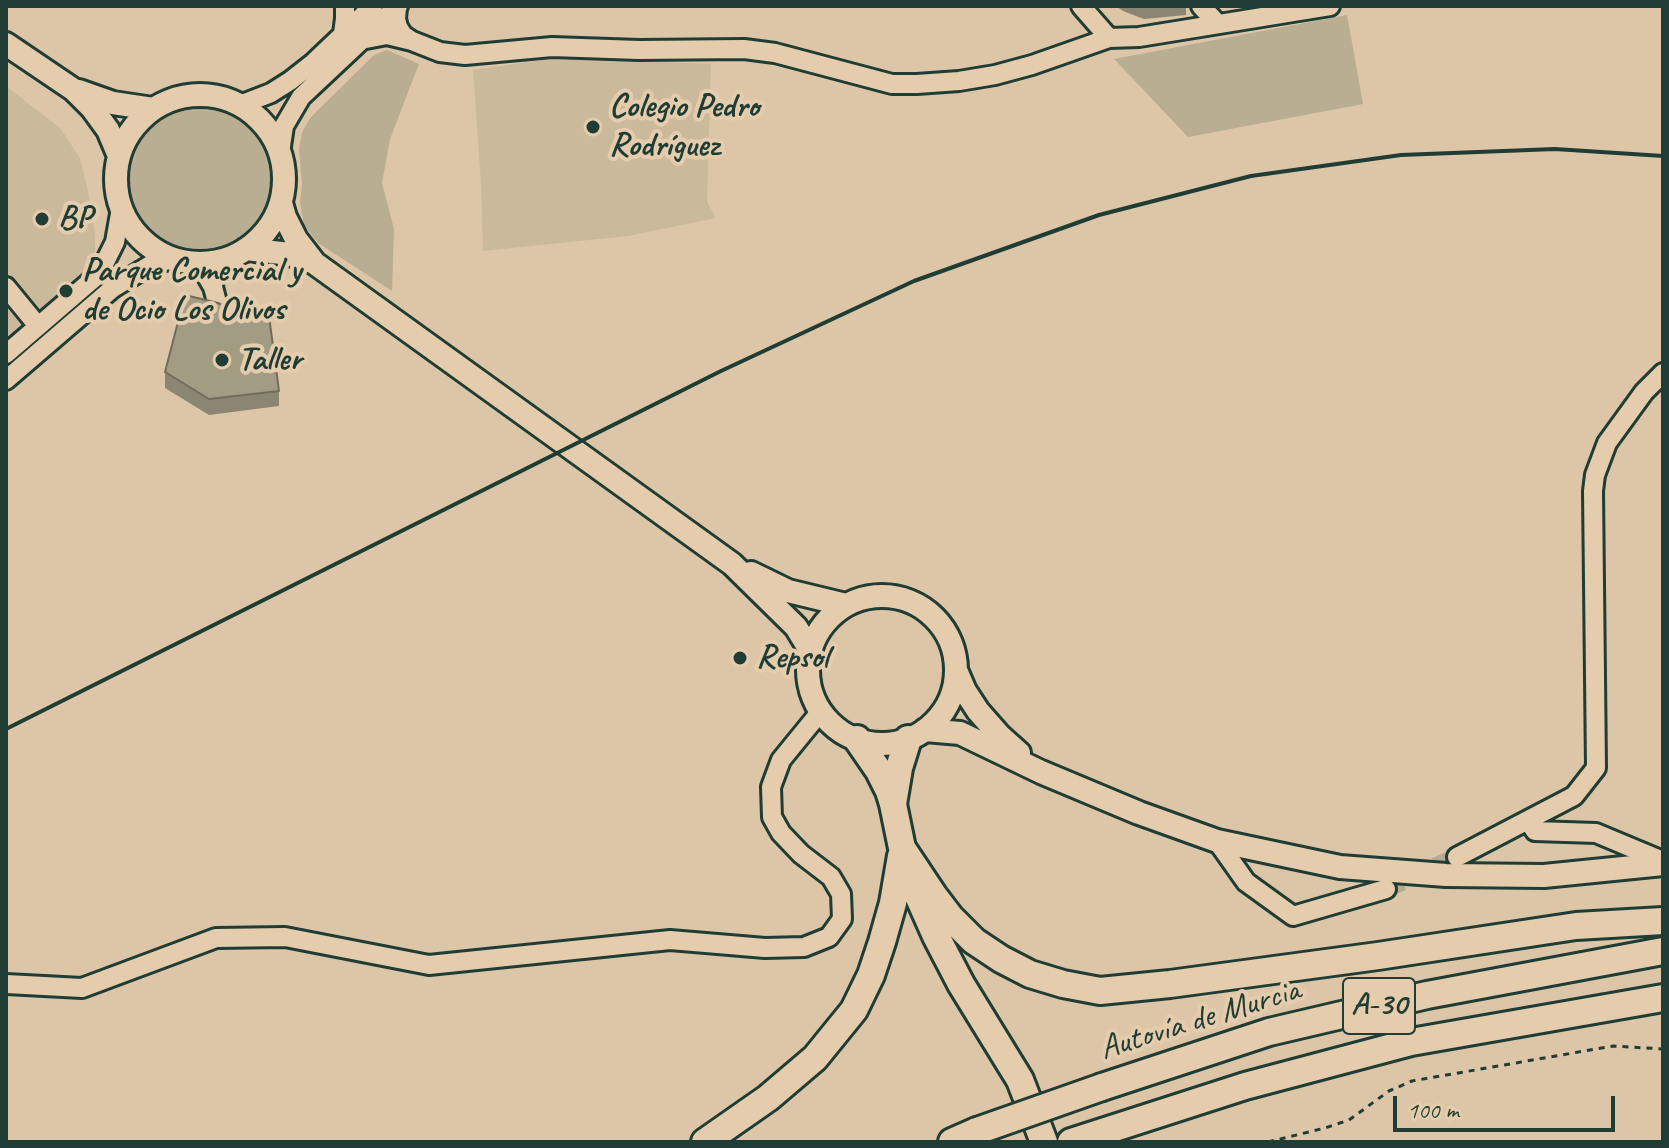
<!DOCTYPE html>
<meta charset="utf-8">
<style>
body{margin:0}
#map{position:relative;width:1669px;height:1148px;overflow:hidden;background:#dcc6a7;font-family:Caveat,sans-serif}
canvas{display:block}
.frame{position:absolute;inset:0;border:8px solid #1f3d34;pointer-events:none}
.scale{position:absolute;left:1393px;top:1096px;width:222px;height:36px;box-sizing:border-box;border:4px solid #1f3d34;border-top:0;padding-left:10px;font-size:24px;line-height:28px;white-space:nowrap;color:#1f3d34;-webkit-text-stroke:6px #e4ccac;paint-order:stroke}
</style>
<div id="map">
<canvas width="1669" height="1148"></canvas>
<div class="frame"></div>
<div class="scale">100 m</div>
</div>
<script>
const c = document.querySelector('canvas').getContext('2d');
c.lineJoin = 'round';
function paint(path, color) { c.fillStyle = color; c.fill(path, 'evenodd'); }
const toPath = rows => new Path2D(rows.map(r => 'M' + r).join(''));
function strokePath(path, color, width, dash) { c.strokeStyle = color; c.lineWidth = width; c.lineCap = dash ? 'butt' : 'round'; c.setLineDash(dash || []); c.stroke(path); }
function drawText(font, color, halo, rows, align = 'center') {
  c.font = font + ' Caveat,sans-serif'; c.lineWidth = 8; c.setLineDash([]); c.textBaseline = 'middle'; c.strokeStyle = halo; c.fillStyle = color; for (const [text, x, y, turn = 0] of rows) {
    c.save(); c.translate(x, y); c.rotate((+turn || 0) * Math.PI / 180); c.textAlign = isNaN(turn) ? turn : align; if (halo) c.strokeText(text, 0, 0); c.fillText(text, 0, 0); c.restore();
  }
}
paint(toPath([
 [555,58,711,64,707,202,716,218,628,236,483,251,481,184,473,70],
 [6,86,60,128,80,158,88,191,95,233,95,262,6,338]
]), '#cbb99c');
paint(toPath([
 [1347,15,1363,104,1188,137,1114,59],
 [387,50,419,64,390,139,382,183,394,229,392,291,318,243,304,225,300,203,302,184,299,149,302,132,311,117,374,55],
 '128 181a72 72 0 1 1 144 0a72 72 0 1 1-144 0Z'
]), '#b9ad92');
strokePath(toPath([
 [1386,889,1457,857]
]), '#b6ab90', 18, [18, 9]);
const minor = toPath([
 [1081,6,1109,38],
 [1201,6,1217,23],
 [343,34,345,18,345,6],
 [366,39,387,35,412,41,403,35,398,27,396,19,397,7],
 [412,41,440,52,465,55,552,47,639,50,744,49,775,53,892,84,917,84,959,81,995,75,1032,65,1109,38,1139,37,1330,6],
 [240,105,271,93,290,81,313,63,373,6],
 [280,153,284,126,301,97,398,6],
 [199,263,213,287,218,306,238,313],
 [6,287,38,326],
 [213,287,214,274,224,260],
 [6,354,99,274,115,242,121,208],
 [6,380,113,288,152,264,174,259],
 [1528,820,1535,831,1596,833,1663,861],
 [1217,841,1246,882,1293,916,1386,889],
 [1457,857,1574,796,1596,768,1593,491,1595,475,1607,443,1644,392,1663,373],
 [6,984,82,988,216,938,285,937,429,965,670,940,765,948,804,947,829,937,842,919,841,894,831,877,801,854,781,833,772,817,771,787,781,760,821,711]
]);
const major = toPath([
 [6,44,74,90,92,108,108,130,119,156],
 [79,91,113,103,153,109],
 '116 179a84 84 0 1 1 168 0a84 84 0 1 1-168 0Z',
 [281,203,285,217,296,239,313,261],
 [246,249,290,254,313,262,732,564,796,627,810,650],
 [751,573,788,591,846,605],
 '808 670a74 74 0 1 1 148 0a74 74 0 1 1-148 0Z',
 [956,670,965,691,978,711,1000,736,1019,753],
 [925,730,960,733,1041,772,1139,813,1217,841,1340,867,1446,875,1544,876,1663,864]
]);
const highway = toPath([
 [857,739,879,771,889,791,893,804,902,848,912,882,936,936,961,984,1020,1080,1044,1142],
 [893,804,899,768,908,739],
 [902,848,934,896,950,917,974,941,1001,959,1030,974,1063,984,1100,991,1170,984,1378,956,1576,926,1663,921],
 [1102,1087,1269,1032,1427,995,1663,951],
 [705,1142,768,1098,815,1058,854,1010,871,975,882,942,893,903,901,856],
 [952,1142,977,1131],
 [1071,1142,1245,1086,1411,1042,1663,998]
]);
strokePath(minor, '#1f3d34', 24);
strokePath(major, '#1f3d34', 28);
strokePath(highway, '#1f3d34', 32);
strokePath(toPath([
 [1268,1142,1325,1128,1349,1120,1389,1091,1412,1081,1613,1046,1663,1049]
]), '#1f3d34', 3, [6, 6]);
strokePath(minor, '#e4ccac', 18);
strokePath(major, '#e4ccac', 22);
strokePath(highway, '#e4ccac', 26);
strokePath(toPath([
 [6,729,721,371,914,281,1099,215,1251,176,1401,155,1555,149,1663,156]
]), '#1f3d34', 4);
const highwayBridge = toPath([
 [977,1131,1102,1087]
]);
strokePath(highwayBridge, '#1f3d34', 32, []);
strokePath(highwayBridge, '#e4ccac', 26);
paint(toPath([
 [1116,6,1186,6,1186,15,1144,19,1123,11],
 [165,372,279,391,279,406,209,415,165,388]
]), '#8b8671');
const building = toPath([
 [185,295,218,303,248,314,257,313,269,316,279,391,209,399,165,372,185,295]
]);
paint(building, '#a29c83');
strokePath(building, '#716d5c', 2);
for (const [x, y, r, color] of [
 [593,127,8,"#1f3d34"],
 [42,219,8,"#1f3d34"],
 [66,291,8,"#1f3d34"],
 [222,360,8,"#1f3d34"],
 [740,658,8,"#1f3d34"]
]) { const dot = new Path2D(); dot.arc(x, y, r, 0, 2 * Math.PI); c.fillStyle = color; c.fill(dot); strokePath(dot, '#e4ccac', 3); }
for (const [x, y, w] of [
 [1379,1006,72]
]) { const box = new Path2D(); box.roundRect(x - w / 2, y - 28, w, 56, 6); c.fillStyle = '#e4ccac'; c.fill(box); strokePath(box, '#1f3d34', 2); }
drawText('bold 32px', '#1f3d34', null, [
 ["A-30",1379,1006]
]);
drawText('bold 34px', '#1f3d34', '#e4ccac', [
 ["Colegio Pedro",609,107],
 ["Rodríguez",609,146],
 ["BP",58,219],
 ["Parque Comercial y",82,271],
 ["de Ocio Los Olivos",82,310],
 ["Taller",238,360],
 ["Repsol",756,658]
], 'left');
drawText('34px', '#1f3d34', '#e4ccac', [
 ["Autovía de Murcia",1200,1020,-17]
]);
</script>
